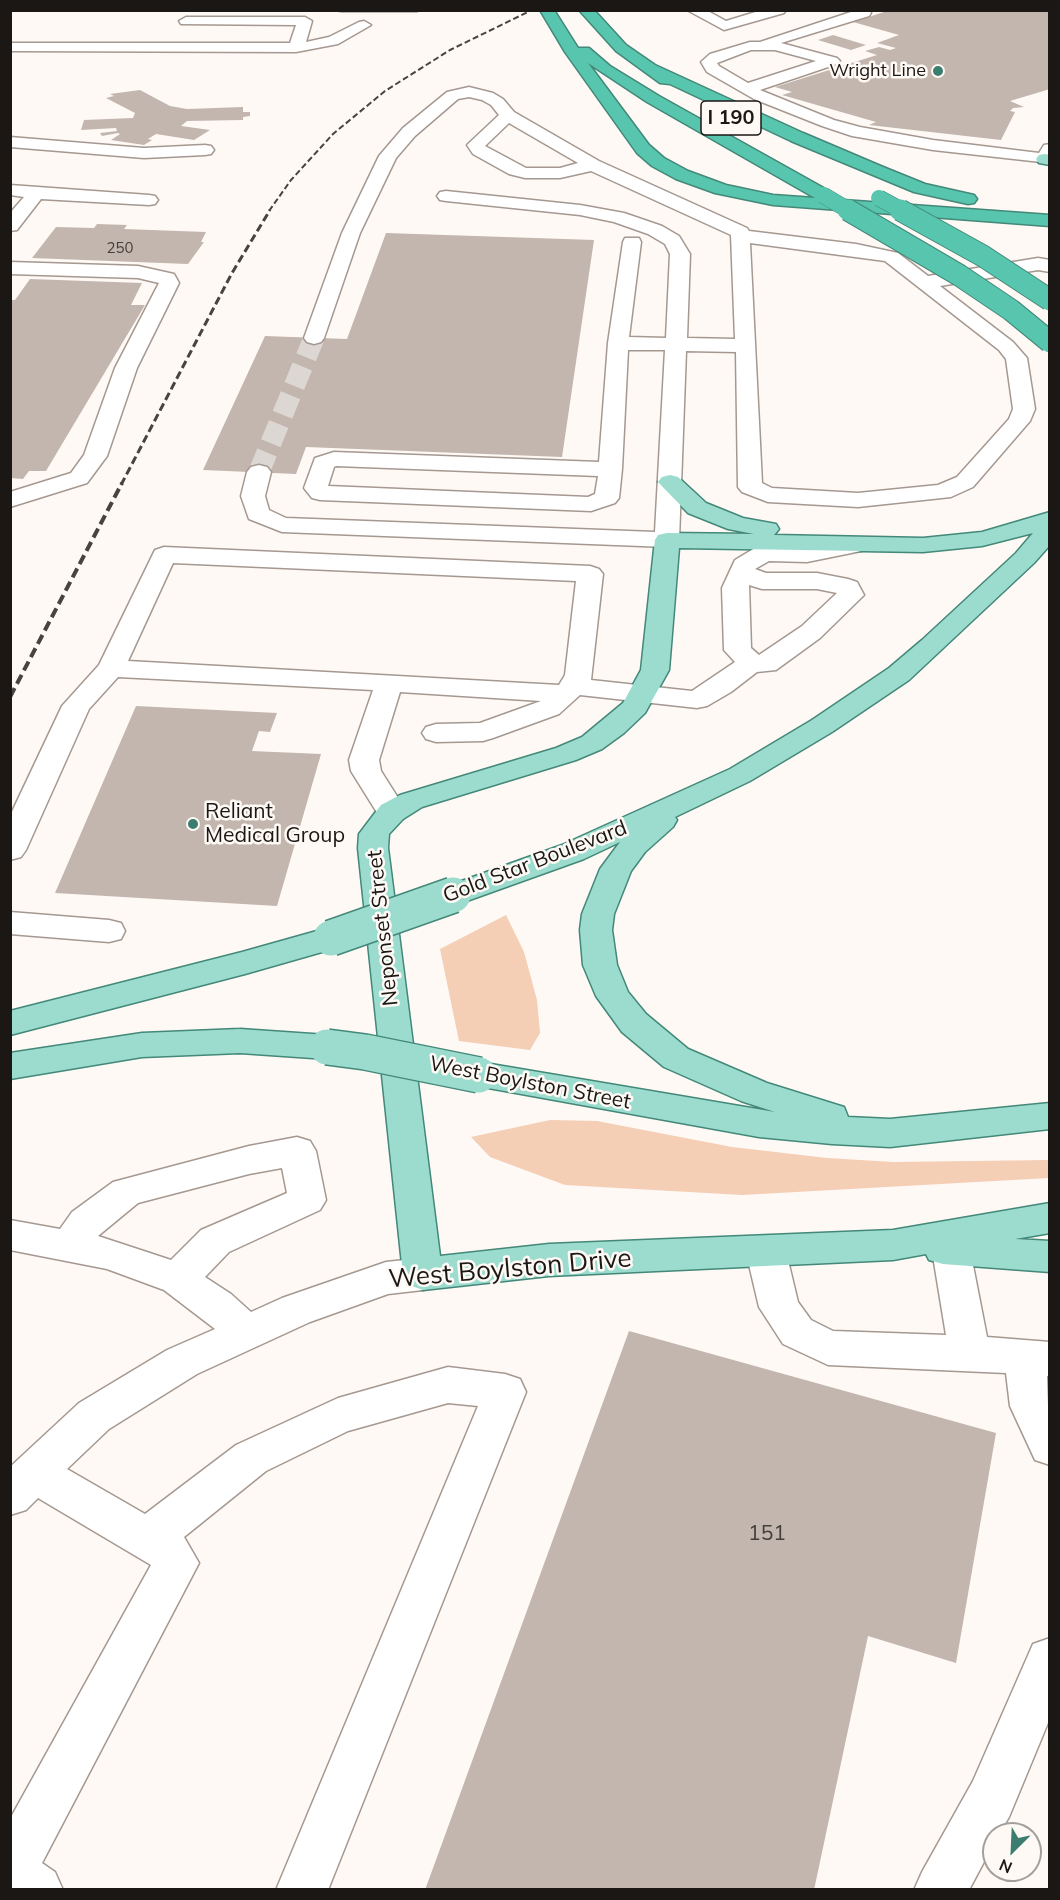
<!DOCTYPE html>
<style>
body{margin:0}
#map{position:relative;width:1060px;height:1900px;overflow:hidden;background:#fef9f5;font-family:Mulish,sans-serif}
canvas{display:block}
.frame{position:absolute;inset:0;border:12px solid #1b1714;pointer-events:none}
.north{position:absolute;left:982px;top:1822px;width:60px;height:60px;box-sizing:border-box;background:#fef9f5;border:2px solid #a39f9b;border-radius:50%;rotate:204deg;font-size:16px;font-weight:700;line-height:24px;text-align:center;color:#1b1714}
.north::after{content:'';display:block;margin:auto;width:21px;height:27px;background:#3b7d6f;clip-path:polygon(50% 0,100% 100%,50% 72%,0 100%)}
</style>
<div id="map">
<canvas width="1060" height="1900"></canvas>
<div class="frame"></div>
<div class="north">N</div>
</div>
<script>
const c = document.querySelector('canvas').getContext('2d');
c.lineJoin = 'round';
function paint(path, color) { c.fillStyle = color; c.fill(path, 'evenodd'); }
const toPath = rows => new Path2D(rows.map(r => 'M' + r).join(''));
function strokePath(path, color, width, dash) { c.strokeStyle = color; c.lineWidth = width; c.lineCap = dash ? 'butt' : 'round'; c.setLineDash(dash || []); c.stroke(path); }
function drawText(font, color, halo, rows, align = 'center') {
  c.font = font + ' Mulish,sans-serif'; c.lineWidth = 5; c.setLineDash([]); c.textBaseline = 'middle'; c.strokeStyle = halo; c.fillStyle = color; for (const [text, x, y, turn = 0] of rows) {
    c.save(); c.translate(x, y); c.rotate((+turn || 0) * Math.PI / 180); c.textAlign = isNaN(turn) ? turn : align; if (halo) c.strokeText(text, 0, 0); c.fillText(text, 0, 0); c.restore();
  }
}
paint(toPath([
 [506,915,524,952,537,1000,540,1033,530,1050,459,1041,440,949],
 [550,1120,597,1121,732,1147,827,1158,893,1162,1049,1160,1049,1178,742,1195,565,1185,490,1157,471,1137]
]), '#f4ceb5');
paint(toPath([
 [331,10,423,10,417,13,341,13],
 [890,10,1050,10,1050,89,1010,101,1024,107,1013,108,1010,111,1015,112,1001,140,869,125,876,122,782,95,792,92,775,87,877,55,865,51,879,47,890,50,896,48,877,43,899,35,853,22],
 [833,35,866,45,851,50,818,40],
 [140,90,170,106,187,109,243,107,243,112,250,112,250,116,243,117,243,120,187,121,181,126,210,130,194,140,156,134,148,139,152,140,144,145,111,140,120,134,118,133,102,136,100,133,117,131,116,128,81,130,84,120,133,118,135,113,106,98,114,96,110,94],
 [97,224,127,225,124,229,206,232,201,242,204,242,188,264,32,258,56,227,94,228],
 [386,233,594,240,562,457,306,447,296,474,203,470,265,336,347,339],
 [30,279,142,283,131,305,145,305,46,471,29,471,23,479,10,478,10,300,15,300],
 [136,706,277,713,270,732,259,731,252,751,321,754,277,906,55,893],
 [629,1331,996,1433,956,1663,868,1636,814,1890,425,1890]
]), '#c3b6ae');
strokePath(toPath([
 [259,472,314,338]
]), '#dcd7d3', 21, [21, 10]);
const minor = toPath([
 [687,10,706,10,726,21,762,10,786,10,784,13,724,30,687,10],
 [857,10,869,10,871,13,869,16,781,43,837,58,840,61,837,64,760,90,834,120,860,127,933,140,1039,153,1044,145,1050,144,1050,163,933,150,852,136,822,126,754,99,707,72,701,62,710,54,750,42,760,42,857,10],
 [751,50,775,50,816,61,748,83,719,66,717,63,751,50],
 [186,17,305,17,312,21,306,42,329,37,359,22,364,21,371,25,338,44,296,52,10,51,10,43,290,43,296,25,181,24,179,21,186,17],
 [469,87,493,93,503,99,514,112,599,161,747,228,749,231,856,244,898,253,928,276,1038,258,1050,260,1050,272,1038,270,940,286,1013,342,1027,358,1035,409,1030,421,973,487,951,497,858,507,768,502,742,492,738,487,736,352,686,351,679,540,676,545,667,547,282,532,249,519,241,496,247,472,251,467,259,465,267,467,271,472,265,496,269,510,286,518,655,532,665,350,628,350,622,469,619,498,615,503,591,511,320,500,312,498,304,488,315,458,334,452,599,462,608,343,623,242,625,238,639,238,641,242,629,337,666,338,670,254,665,244,648,234,614,222,580,215,446,201,440,200,437,196,440,192,446,191,580,205,624,213,662,226,679,236,690,254,687,338,735,339,731,235,591,171,560,178,525,178,509,174,473,154,467,145,499,115,491,105,482,100,469,97,458,99,415,136,396,158,360,233,324,338,321,342,314,344,307,342,304,338,342,233,379,156,403,128,447,92,469,87],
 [509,123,578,163,560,168,526,168,485,146,509,123],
 [750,243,885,261,999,350,1006,359,1013,409,1009,419,957,477,938,485,858,493,772,488,762,483,750,243],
 [336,466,598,476,595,494,588,497,328,486,334,467,336,466],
 [10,137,144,148,205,145,211,146,214,150,211,154,205,155,144,158,10,147,10,137],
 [10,185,149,195,155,196,158,200,155,204,149,205,41,199,17,230,10,231,10,213,24,197,10,195,10,185],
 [10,262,138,266,174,274,179,283,137,368,107,456,87,483,10,507,10,492,71,473,84,455,115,368,159,283,138,278,10,274,10,262],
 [857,538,866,540,869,545,866,550,807,562,769,561,755,569,766,573,817,573,848,579,857,582,864,595,820,638,776,670,757,672,731,692,707,706,697,708,580,695,559,714,493,738,483,741,436,742,426,739,422,733,426,727,436,724,480,723,541,701,400,692,379,760,381,771,407,812,403,819,392,821,381,819,351,771,349,760,373,690,118,677,89,709,26,850,21,857,10,860,10,816,62,706,99,665,155,550,164,547,590,566,599,569,603,574,591,680,692,691,735,662,724,650,722,588,735,560,755,548,764,545,807,546,857,538],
 [173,563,576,581,565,675,559,685,128,661,173,563],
 [749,585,762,589,817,589,837,593,802,626,759,655,751,648,749,585],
 [10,912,109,920,121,923,125,931,121,939,109,942,10,934,10,912],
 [297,1137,310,1141,316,1151,326,1200,320,1210,229,1252,205,1277,231,1294,251,1312,282,1298,386,1262,423,1258,437,1263,443,1274,437,1285,423,1290,388,1294,310,1322,197,1374,109,1429,67,1469,145,1514,236,1445,338,1398,448,1367,505,1374,520,1379,526,1392,328,1890,276,1890,478,1406,448,1403,348,1431,266,1471,184,1537,199,1563,42,1863,55,1872,63,1890,10,1890,10,1819,151,1565,38,1498,26,1510,10,1515,10,1467,79,1403,167,1350,215,1329,164,1290,107,1269,10,1250,10,1220,60,1229,72,1212,113,1182,249,1146,297,1137],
 [282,1168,287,1193,201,1230,171,1260,98,1236,138,1203,249,1174,282,1168],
 [951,1235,965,1239,970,1250,987,1337,1050,1342,1050,1376,1047,1376,1050,1465,1035,1460,1029,1447,1010,1406,1006,1373,828,1365,783,1344,759,1307,746,1252,752,1241,766,1237,780,1241,786,1252,798,1302,811,1320,833,1331,946,1335,932,1250,937,1239,951,1235],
 [1050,1638,1050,1718,1009,1817,999,1834,994,1834,994,1843,969,1890,914,1890,922,1872,973,1781,1033,1644,1050,1638]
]);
const major = toPath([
 [1045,154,1050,155,1050,165,1039,163,1036,159,1039,155,1045,154],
 [670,475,678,477,706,503,743,518,776,524,779,529,774,535,923,538,982,532,1050,512,1050,545,1034,563,909,680,832,732,750,781,675,817,677,820,673,827,645,852,631,871,614,914,612,930,617,965,628,992,646,1014,688,1049,767,1083,844,1107,848,1117,890,1119,1050,1103,1050,1129,890,1147,832,1144,759,1137,466,1084,461,1075,466,1066,479,1062,775,1112,741,1101,664,1067,622,1032,596,996,583,965,580,930,582,914,600,869,620,842,584,859,464,902,453,905,442,902,437,895,442,888,562,845,730,769,812,720,889,668,922,640,1016,553,1033,533,982,546,923,552,679,548,669,670,645,713,624,733,602,749,576,760,422,807,403,819,389,834,388,848,440,1256,549,1244,893,1230,1050,1203,1050,1233,1015,1239,1050,1241,1050,1272,943,1264,929,1260,926,1254,893,1260,549,1276,423,1290,409,1285,403,1274,358,848,359,834,381,805,400,795,556,748,582,737,623,703,641,670,655,540,658,535,667,533,754,534,728,529,688,513,658,482,662,477,670,475],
 [331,927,343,930,347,938,343,946,245,974,10,1035,10,1011,242,952,331,927],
 [240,1029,327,1035,339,1038,344,1047,339,1056,327,1059,240,1053,142,1057,10,1079,10,1053,142,1033,240,1029]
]);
const highway = toPath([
 [540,10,554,10,578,48,589,48,610,66,659,96,829,191,832,195,829,199,1050,215,1050,226,773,205,715,193,676,179,652,166,637,153,565,52,540,10],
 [588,63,647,102,815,198,773,195,726,185,688,171,664,158,649,145,588,63],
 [579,10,594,10,626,45,655,65,803,133,883,167,925,184,974,195,977,199,974,203,968,204,914,192,791,141,670,84,660,83,616,51,579,10]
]);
strokePath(minor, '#a59890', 3);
strokePath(major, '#438878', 3);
strokePath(highway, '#438878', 3);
paint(minor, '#fff');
paint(major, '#9bdcce');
paint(highway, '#58c5ae');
strokePath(toPath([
 [269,211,291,180,333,134,385,91,450,50,532,10]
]), '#474340', 2, [6, 3]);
strokePath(toPath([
 [121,485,232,273,270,210]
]), '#474340', 3, [8, 4]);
strokePath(toPath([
 [10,697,122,483]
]), '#474340', 4, [10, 5]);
const majorBridge = toPath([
 [331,938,453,895],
 [327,1047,365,1052,479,1075]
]);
const highwayBridgeFar1 = toPath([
 [823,195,850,211],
 [879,198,903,211]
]);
const highwayBridge = toPath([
 [848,210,959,275,1011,310,1050,342],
 [900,210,983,256,1050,300]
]);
strokePath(majorBridge, '#438878', 38, []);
strokePath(highwayBridgeFar1, '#438878', 17, []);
strokePath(highwayBridge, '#438878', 23, []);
strokePath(majorBridge, '#9bdcce', 35);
strokePath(highwayBridgeFar1, '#58c5ae', 16);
strokePath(highwayBridge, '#58c5ae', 21);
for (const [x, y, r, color] of [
 [938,71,6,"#3b7d6f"],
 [193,824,6,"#3b7d6f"]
]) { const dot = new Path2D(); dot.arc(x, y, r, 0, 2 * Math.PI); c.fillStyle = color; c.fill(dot); strokePath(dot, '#fef9f5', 2); }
drawText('15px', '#453f3a', null, [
 ["250",120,248]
]);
drawText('18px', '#1b1714', '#fef9f5', [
 ["Wright Line",926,71]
], 'right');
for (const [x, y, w] of [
 [731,118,60]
]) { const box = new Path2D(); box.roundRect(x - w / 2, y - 17, w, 34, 4.5); c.fillStyle = '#fef9f5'; c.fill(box); strokePath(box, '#1b1714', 1.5); }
drawText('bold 20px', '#1b1714', null, [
 ["I 190",731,118]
]);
drawText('21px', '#1b1714', '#fef9f5', [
 ["Reliant",205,812],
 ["Medical Group",205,836]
], 'left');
drawText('21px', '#1b1714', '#fef9f5', [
 ["Gold Star Boulevard",535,862,-21],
 ["Neponset Street",383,928,-96],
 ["West Boylston Street",530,1083,11]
]);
drawText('21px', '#453f3a', null, [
 ["151",767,1534]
]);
drawText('26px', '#1b1714', '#fef9f5', [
 ["West Boylston Drive",510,1269,-5]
]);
</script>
